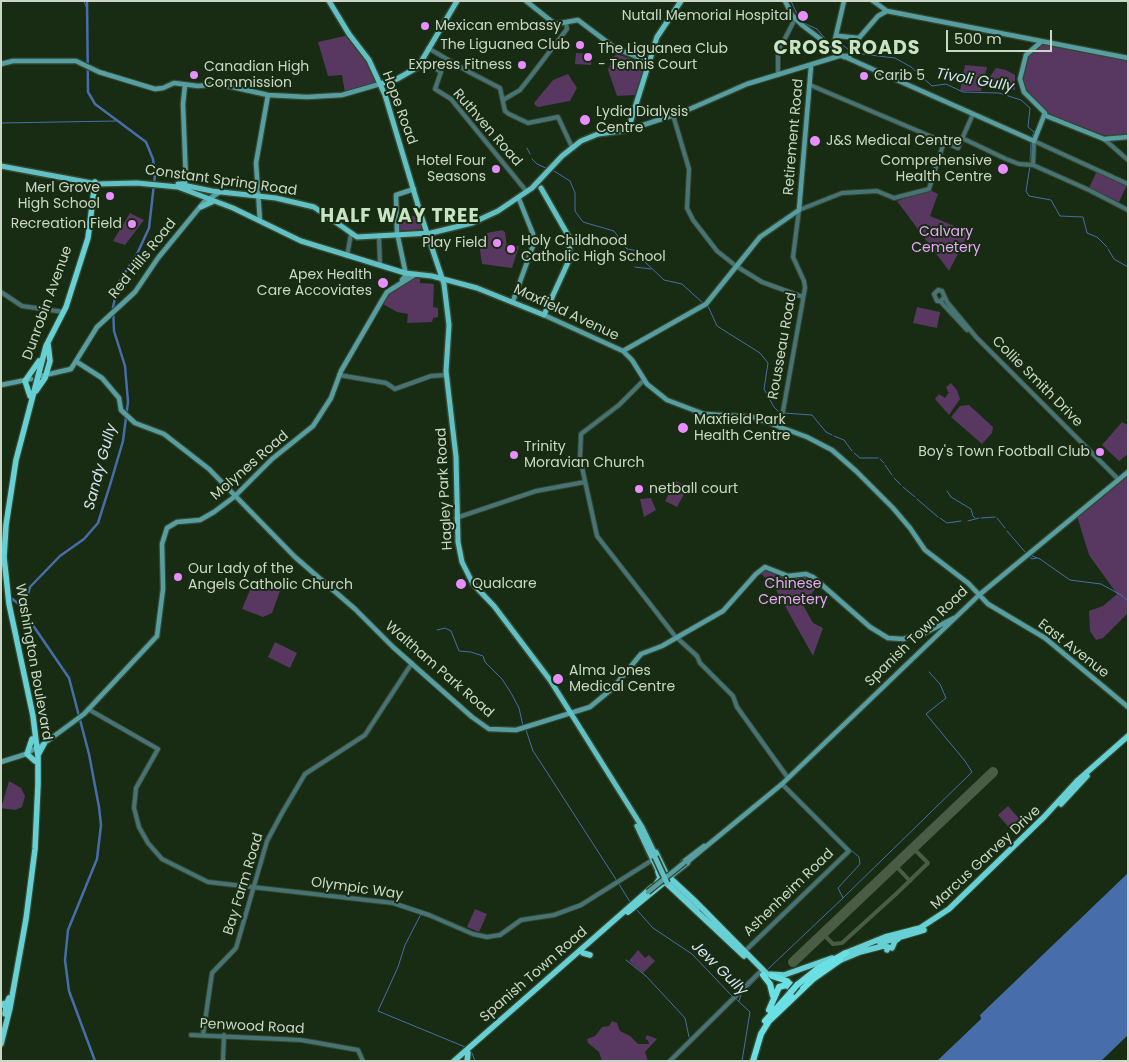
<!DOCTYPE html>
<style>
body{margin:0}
#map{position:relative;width:1129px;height:1062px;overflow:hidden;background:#172c12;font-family:Poppins,sans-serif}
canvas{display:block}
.frame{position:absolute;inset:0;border:2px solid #cad7c6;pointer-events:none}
.scale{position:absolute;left:946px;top:30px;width:106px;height:22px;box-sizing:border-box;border:2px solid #cad7c6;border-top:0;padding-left:6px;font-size:15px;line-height:18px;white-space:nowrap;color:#cad7c6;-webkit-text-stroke:4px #172c12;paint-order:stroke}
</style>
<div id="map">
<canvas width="1129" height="1062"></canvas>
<div class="frame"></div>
<div class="scale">500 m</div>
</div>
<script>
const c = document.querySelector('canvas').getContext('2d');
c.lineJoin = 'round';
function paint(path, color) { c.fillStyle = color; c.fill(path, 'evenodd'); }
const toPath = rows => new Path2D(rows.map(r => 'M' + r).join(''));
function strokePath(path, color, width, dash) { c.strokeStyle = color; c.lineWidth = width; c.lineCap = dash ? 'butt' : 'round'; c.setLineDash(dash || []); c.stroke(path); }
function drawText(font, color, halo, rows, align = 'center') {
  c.font = font + ' Poppins,sans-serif'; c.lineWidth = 4; c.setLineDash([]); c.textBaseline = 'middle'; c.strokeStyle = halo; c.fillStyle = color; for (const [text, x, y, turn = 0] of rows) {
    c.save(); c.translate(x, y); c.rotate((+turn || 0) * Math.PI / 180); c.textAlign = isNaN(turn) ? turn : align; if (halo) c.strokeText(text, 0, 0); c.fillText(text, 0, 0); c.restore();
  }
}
paint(toPath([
 [349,35,367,59,377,80,376,84,345,93,342,75,328,76,318,42],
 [1044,44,1128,58,1128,136,1103,135,1049,114,1025,91,1021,78,1024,63,1032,52],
 [576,53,592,54,591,65,575,64],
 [617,54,645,64,635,95,617,96,608,70,613,57],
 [965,65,987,67,981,91,960,91],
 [996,68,1006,70,1015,75,1015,90,989,86,989,78],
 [568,74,577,88,570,101,538,107,535,105,534,103,553,80],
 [1097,171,1127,185,1119,202,1089,188],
 [930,190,938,194,930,216,969,232,949,271,897,201],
 [130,213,144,220,125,245,113,241],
 [420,216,424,229,398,231,397,217],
 [502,230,505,232,507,247,519,246,512,268,482,264,479,243,488,242,487,233],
 [412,277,420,278,420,283,434,284,433,307,438,308,438,317,433,318,432,322,407,323,408,314,397,312,381,303,391,291],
 [917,307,940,312,937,328,913,323],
 [951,383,957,390,960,399,949,415,935,399,939,394,945,398,949,392,953,394,948,392,946,387],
 [969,405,993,427,992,433,982,444,951,417,960,406],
 [1122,422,1128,425,1128,454,1119,461,1102,445],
 [1128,476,1128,613,1103,638,1096,640,1090,631,1089,611,1103,606,1117,594,1089,555,1077,516],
 [676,481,688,487,677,507,665,501],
 [651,498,656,510,644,517,640,499],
 [763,569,785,575,811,577,819,584,803,605,813,623,823,628,813,656,776,590,760,572],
 [255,587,280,591,272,613,263,617,242,609,250,590],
 [275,642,297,653,290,668,268,657],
 [9,781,21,788,25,796,22,807,15,810,1,808],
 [1008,806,1022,822,1012,831,998,815],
 [475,909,487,914,479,932,467,927],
 [638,950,645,958,649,955,655,961,643,973,629,961],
 [612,1021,617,1023,620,1031,630,1036,638,1044,649,1044,648,1040,645,1039,647,1035,657,1039,645,1052,648,1061,602,1061,599,1052,588,1043,587,1039,595,1036,602,1027,609,1026]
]), '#583760');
paint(toPath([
 [1128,873,1128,1035,1101,1061,937,1061,981,1019,980,1015]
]), '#476eab');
strokePath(toPath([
 [84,1,87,9],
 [791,1,797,14,806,24,817,29,827,41,833,44],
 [836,44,844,46,850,51],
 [853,53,895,58,911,67,932,86,946,84,963,92,999,93,1021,100,1030,108,1028,127,1034,132,1032,137],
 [1,123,116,121],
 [527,148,530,154],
 [532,159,537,164,548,169],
 [1030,163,1031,142],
 [1030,166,1026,191,1029,196,1051,200,1060,216,1083,217,1087,233,1097,237,1107,247],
 [554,171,570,181,575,193,575,211,583,222,614,231,627,249,639,251,645,262,664,280,682,284,704,304],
 [1108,249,1114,259,1128,267],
 [635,267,651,269],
 [708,306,717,326,760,353,768,363,764,389,774,407,780,413],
 [784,413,812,415,826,432,832,435],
 [834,436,844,440,852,451],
 [854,453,860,458,878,458],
 [880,459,884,463],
 [885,465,892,475],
 [894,478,901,485],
 [903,487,915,497],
 [947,491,951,497,971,509,973,516,975,518],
 [917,499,938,517],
 [940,518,947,523,961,521],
 [981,518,995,517],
 [997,518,1005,528],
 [968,521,979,518],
 [1007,531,1026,553],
 [1030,555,1040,559,1070,580,1101,584,1121,595,1128,601],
 [1028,556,1032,559,1037,558],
 [437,630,445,628,451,631,459,651,471,652,483,656,485,662,502,679,511,693,519,708,523,726],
 [526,730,533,751,541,763,617,881],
 [807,807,822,821],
 [824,823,849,848],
 [619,884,630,902],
 [843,898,972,772,965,761,926,714,946,698,940,684,929,672],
 [636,909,653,928,692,954,733,997],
 [421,914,405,945,398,967,378,1011,465,1047],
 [626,960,646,976,685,1018,689,1037],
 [767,970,843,898,838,888,860,864,859,857,851,850],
 [736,999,750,1012,742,1061],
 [739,1001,741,995,760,976],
 [472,1053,475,1061]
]), '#476eab', 1);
strokePath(toPath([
 [87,1,88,92,95,104,146,142,153,159,155,175,149,228,137,254,119,282,113,307,114,331,125,366,128,402,123,441,110,485,98,523,84,539,60,556,30,587,26,601,28,618,69,678,89,754,99,807,101,825,97,859,68,930,65,960,69,991,95,1061],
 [10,597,25,609]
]), '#476eab', 2.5);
strokePath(toPath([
 [895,865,910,881],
 [823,934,833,944,842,943,896,894,928,863,913,848]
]), '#4a5c45', 4);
strokePath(toPath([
 [793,962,993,772]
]), '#4a5c45', 10);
const tertiary = toPath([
 [428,48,469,72,500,88,505,111,509,114,528,123,558,117,572,147],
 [423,60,441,72,435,89,451,99,527,192],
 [778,75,778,52,795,19],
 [810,85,958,148,973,114],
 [503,100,520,90,531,76,567,29,566,23],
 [673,115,689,169,687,208,693,220,717,251,736,266,762,282,803,297],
 [964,139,1006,159,1019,164,1033,165,1089,190,1128,210],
 [1104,139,1128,160],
 [1033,165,1034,141,1128,184],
 [379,236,380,265],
 [347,256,351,234],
 [1,292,22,306,64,312],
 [944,297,941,301,937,301,934,294,938,290,942,291,947,302,976,337,1118,479],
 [940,301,967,330],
 [339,375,386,383,395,389,431,376,446,375],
 [644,380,619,405,581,434,580,458,597,536,675,636,697,656,700,663,733,696,737,707,788,778],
 [780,428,805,288,804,281,793,257,799,210,842,193,877,191,894,198,929,189,944,142],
 [456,518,536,491,585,482],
 [88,709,158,749,136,788,134,808,139,827,148,843,162,859,208,882,393,903,429,915,473,934,487,937,500,935,521,920,554,915,581,905,654,859],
 [744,952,849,851,782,784],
 [191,1035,301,1040,358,1050,363,1061],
 [203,1035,212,973,236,948,267,841,282,813,305,774,365,735,412,663],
 [223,1061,224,1035],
 [670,1061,760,972]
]);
const secondary = toPath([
 [526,1,555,24,578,20,615,48,642,59],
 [785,1,792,15,802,25,844,57],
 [873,1,887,11,1128,58],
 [839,36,859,38,878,16,887,11],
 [833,48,844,1],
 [843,56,1034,141,1045,113,1024,92,1020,79,1026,55,1041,42],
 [1,64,13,61,76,61,99,72,155,89,163,88,174,83,198,86,219,84,268,95,307,97,342,95,380,84],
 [185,85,183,104,186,181],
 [1044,115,1104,139,1128,137],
 [628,130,683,112,747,84,839,56,849,56,859,38],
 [260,221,256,163,268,95],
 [402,280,406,275,397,232,396,195,414,189],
 [513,301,534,243,533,234,519,199],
 [544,315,623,351,632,360,647,384,667,400,704,414,753,417,807,437,832,450,856,471,893,508,910,528,925,550,968,583,988,604,1045,638,1128,707],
 [623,351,706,304,760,237,799,210,811,66],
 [77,362,102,378,119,398,121,410,135,423,164,434,209,469,295,557,355,609,393,647,472,717,489,729,516,730,590,707,613,688,641,654,662,646,723,611,756,574,765,567,788,576,806,574,813,577,870,627,888,638,903,639,925,633,954,618],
 [41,376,71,369,97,327,135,292,158,258,204,202,220,192],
 [1,385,31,379],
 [42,745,84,714,157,636,163,589,162,544,167,528,177,522,200,520,214,512,234,497,272,459,313,426,331,398,341,371,381,302,387,292,416,274],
 [1,762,26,754,39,746],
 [683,862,704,846],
 [686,863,782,784,979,595,1128,472],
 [669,878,688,863]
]);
const primary = toPath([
 [329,1,349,34,369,60,385,95,421,215,444,284,449,325,446,371,456,457,458,542,462,562,473,584,494,606,550,680,642,827,656,856],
 [640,58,646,62,647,69],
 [380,84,397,79,418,67,457,1],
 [628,130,657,37,681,1],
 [1,166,97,184,137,183,178,187,233,208,301,241,405,273,432,276,477,288,544,315,570,258,569,237,541,188],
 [178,184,212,191,276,198,314,207,357,237,431,233,472,223,498,211,532,188,562,156,581,141,598,134,628,130],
 [180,184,184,184,186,178],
 [201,207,212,202],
 [637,826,660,875],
 [656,852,667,875],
 [669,881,682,892],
 [681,894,697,909]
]);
const trunk = toPath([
 [36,391,45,378,50,361,48,344],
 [30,396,25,381,39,361],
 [32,739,27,754,35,761],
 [38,755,44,744],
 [1061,804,1087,776],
 [664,876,667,875,694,900,767,974,784,975,832,958],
 [663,880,744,956],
 [656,884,660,878,658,872],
 [628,912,667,880],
 [880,943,924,930],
 [892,948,895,941,898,939],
 [860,952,883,946,888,947,887,950],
 [583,953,590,955],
 [843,954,885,937,920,928,949,909,1044,817,1077,781,1128,736],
 [836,962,860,952],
 [5,1014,6,1007,2,1004,7,1003,9,998],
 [1,1044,10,1008,26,919,35,849,38,784,38,757,33,716,9,604,4,557,6,525,16,460,46,346,66,307,88,238,95,182],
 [454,1061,652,887],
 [467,1061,468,1053]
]);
const motorway = toPath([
 [763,975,770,984,773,996],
 [772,976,787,981,797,991],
 [797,985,817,969,846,953],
 [769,1010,779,987,786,985,791,988],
 [765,1021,791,992],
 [753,1061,761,1034,769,1021,813,979,840,960]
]);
strokePath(tertiary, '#34472f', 6);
strokePath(secondary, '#34472f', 7);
strokePath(primary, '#34472f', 8);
strokePath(trunk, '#34472f', 8);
strokePath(motorway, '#34472f', 9);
strokePath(tertiary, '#487375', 4);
strokePath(secondary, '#579ea2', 4.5);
strokePath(primary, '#61c0c4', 5);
strokePath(trunk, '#66d0d4', 5.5);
strokePath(motorway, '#6adfe4', 6);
const secondaryBridge = toPath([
 [648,892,685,862]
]);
const primaryBridge = toPath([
 [655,857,667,883]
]);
const motorwayBridge = toPath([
 [791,992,797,985]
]);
strokePath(secondaryBridge, '#34472f', 7, []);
strokePath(primaryBridge, '#34472f', 8, []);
strokePath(motorwayBridge, '#34472f', 9, []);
strokePath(secondaryBridge, '#579ea2', 4.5);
strokePath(primaryBridge, '#61c0c4', 5);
strokePath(motorwayBridge, '#6adfe4', 6);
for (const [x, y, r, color] of [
 [803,16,6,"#e88eff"],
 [425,26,5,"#e88eff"],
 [580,45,5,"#e88eff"],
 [588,57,5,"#e88eff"],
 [522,65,5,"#e88eff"],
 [194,75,5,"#e88eff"],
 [864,76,5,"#e88eff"],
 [585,120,6,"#e88eff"],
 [815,141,6,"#e88eff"],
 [496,169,5,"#e88eff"],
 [1003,169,6,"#e88eff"],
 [110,196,5,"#e88eff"],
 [132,224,5,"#e88eff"],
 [497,243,5,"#e88eff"],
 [511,249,5,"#e88eff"],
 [383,283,6,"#e88eff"],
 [683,428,6,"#e88eff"],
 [1100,452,5,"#e88eff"],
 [514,455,5,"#e88eff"],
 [639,489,5,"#e88eff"],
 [178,577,5,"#e88eff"],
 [461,584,6,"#e88eff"],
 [558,679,6,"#e88eff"]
]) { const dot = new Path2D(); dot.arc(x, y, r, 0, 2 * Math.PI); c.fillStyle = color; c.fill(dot); strokePath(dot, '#172c12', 2); }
drawText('14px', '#cad7c6', '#172c12', [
 ["Nutall Memorial Hospital",792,16,"right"],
 ["Mexican embassy",435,26],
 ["The Liguanea Club",570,45,"right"],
 ["The Liguanea Club",598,49],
 ["- Tennis Court",598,65],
 ["Express Fitness",512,65,"right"],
 ["Canadian High",204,67],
 ["Commission",204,83],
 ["Carib 5",874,76],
 ["Lydia Dialysis",596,112],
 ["Centre",596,128],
 ["J&S Medical Centre",826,141],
 ["Hotel Four",486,161,"right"],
 ["Seasons",486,177,"right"],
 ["Comprehensive",992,161,"right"],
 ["Health Centre",992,177,"right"],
 ["Merl Grove",100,188,"right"],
 ["High School",100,204,"right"],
 ["Recreation Field",122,224,"right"],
 ["Holy Childhood",521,241],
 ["Catholic High School",521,257],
 ["Play Field",487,243,"right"],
 ["Apex Health",372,275,"right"],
 ["Care Accoviates",372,291,"right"],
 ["Maxfield Park",694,420],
 ["Health Centre",694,436],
 ["Trinity",524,447],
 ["Moravian Church",524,463],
 ["Boy's Town Football Club",1090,452,"right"],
 ["netball court",649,489],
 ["Our Lady of the",188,569],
 ["Angels Catholic Church",188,585],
 ["Qualcare",472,584],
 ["Alma Jones",569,671],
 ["Medical Centre",569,687]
], 'left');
drawText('14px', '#cad7c6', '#172c12', [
 ["Hope Road",399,108,70],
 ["Ruthven Road",487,128,49],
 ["Retirement Road",794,137,-85],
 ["Constant Spring Road",221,181,8],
 ["Red Hills Road",143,259,-51],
 ["Dunrobin Avenue",48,303,-70],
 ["Maxfield Avenue",566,313,25],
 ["Rousseau Road",783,346,-80],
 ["Collie Smith Drive",1037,382,45],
 ["Molynes Road",250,466,-41],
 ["Hagley Park Road",445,489,-93],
 ["Spanish Town Road",917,637,-44],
 ["East Avenue",1073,649,38],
 ["Washington Boulevard",33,662,80],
 ["Waltham Park Road",439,670,41],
 ["Marcus Garvey Drive",986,858,-43],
 ["Bay Farm Road",244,884,-73],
 ["Olympic Way",357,889,8],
 ["Ashenheim Road",789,893,-44],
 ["Spanish Town Road",534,975,-41],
 ["Penwood Road",252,1027,3]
]);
drawText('14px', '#e9a6fa', '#172c12', [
 ["Calvary",946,232],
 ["Cemetery",946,248],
 ["Chinese",793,584],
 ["Cemetery",793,600]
]);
drawText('italic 15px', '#d8e3f5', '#172c12', [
 ["Tivoli Gully",975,81,10],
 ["Sandy Gully",101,467,-75],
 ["Jew Gully",719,969,44]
]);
c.letterSpacing = '1px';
drawText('bold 19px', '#c9e4c3', '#172c12', [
 ["CROSS ROADS",847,49],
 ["HALF WAY TREE",400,217]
]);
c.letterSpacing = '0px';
</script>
